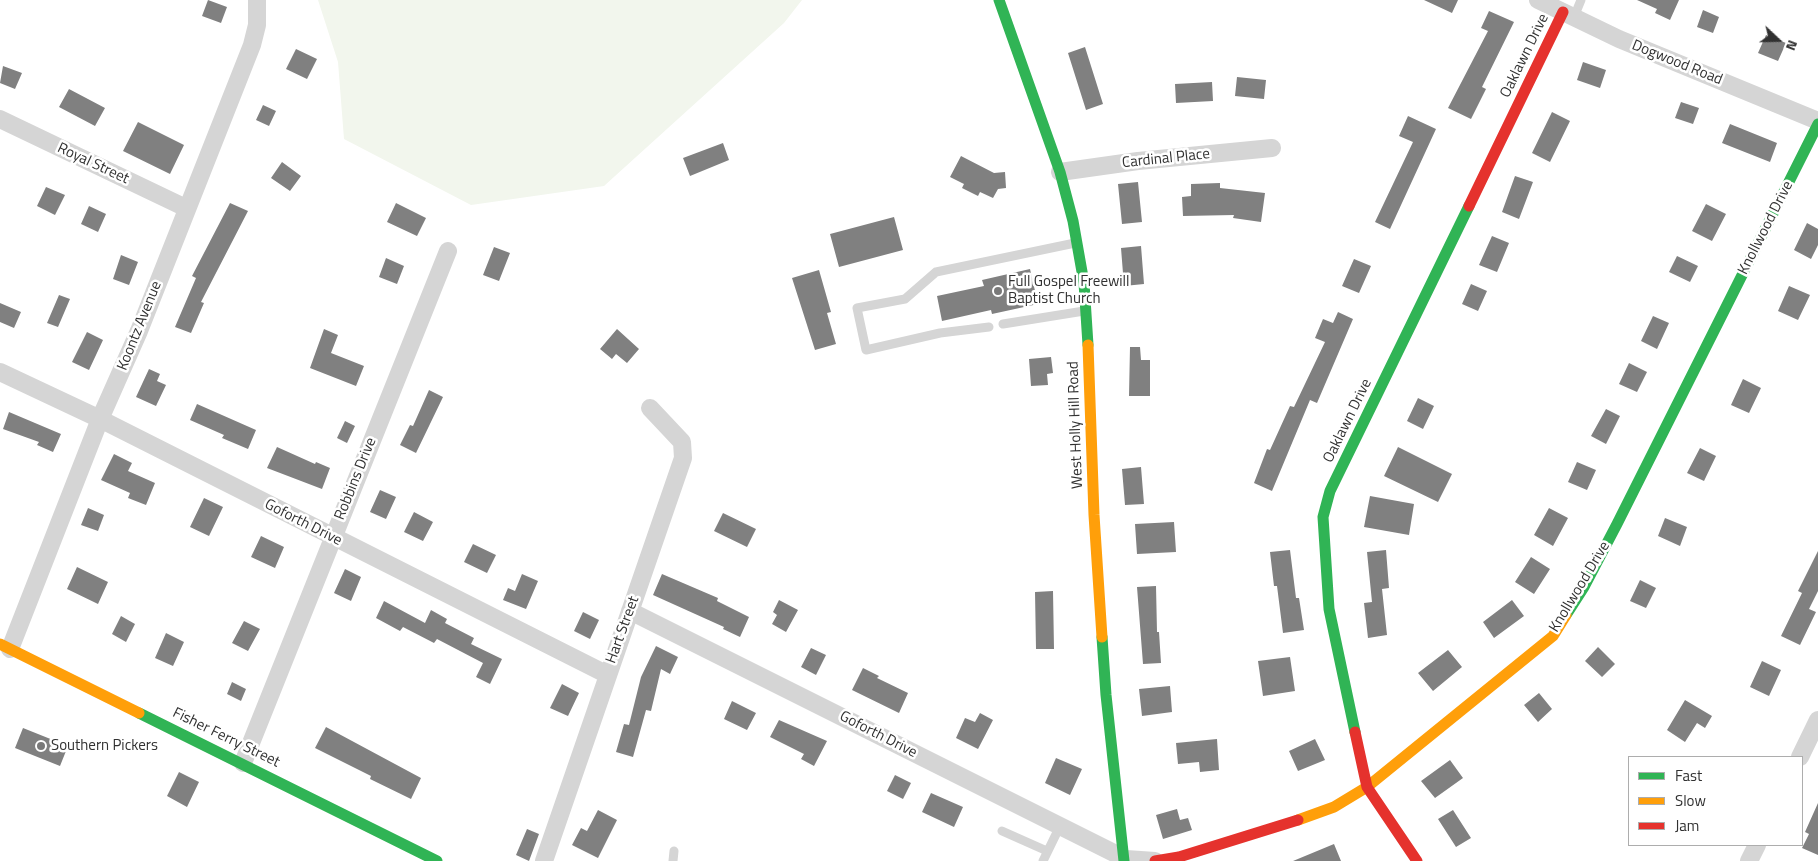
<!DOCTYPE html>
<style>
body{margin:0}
#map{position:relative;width:1818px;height:861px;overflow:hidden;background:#fff;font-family:"Titillium Web",sans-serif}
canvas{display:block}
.legend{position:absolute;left:1628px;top:756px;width:175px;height:90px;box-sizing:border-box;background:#fff;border:1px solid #adadad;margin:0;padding:6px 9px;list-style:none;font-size:15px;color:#313131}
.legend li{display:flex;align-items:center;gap:10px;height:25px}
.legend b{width:25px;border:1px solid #adadad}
.north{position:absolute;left:1753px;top:15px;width:50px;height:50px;-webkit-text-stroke:4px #fff;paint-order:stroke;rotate:111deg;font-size:14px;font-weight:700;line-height:20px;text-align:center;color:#313131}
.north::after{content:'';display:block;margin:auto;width:18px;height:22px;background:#313131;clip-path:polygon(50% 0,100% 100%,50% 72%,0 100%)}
</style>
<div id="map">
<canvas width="1818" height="861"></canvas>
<ul class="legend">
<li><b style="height:6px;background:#30b455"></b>Fast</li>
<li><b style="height:6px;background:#ff9f0a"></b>Slow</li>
<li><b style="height:6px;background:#e5322d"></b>Jam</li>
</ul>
<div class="north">N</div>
</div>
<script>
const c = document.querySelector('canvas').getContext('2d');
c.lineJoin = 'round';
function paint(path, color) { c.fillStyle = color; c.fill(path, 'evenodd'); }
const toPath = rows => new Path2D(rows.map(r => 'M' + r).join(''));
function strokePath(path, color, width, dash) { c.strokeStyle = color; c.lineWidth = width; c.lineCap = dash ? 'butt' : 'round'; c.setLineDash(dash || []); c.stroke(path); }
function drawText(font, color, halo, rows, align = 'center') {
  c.font = font + ' "Titillium Web",sans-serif'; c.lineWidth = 5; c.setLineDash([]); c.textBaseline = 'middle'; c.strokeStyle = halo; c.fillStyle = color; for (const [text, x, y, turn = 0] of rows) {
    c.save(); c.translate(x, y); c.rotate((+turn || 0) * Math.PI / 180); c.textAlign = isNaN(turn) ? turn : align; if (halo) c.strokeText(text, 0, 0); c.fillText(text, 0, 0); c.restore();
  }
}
paint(toPath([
 [318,0,802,0,784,23,604,186,471,205,344,139,338,62]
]), '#f2f6ed');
paint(toPath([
 [208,0,227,7,221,23,202,16],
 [1424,0,1458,0,1452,13],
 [1637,0,1679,0,1670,20,1655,13,1657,9],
 [1703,10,1719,17,1713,33,1697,27],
 [1489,11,1514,22,1482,87,1486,89,1471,119,1448,108,1488,31,1481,28],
 [1766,35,1786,43,1778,61,1758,53],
 [1085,47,1103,104,1086,110,1068,53],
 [296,49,317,59,307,79,286,69],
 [1583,62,1606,70,1600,88,1577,80],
 [3,66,22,73,15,89,0,83],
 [1237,77,1266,80,1264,99,1235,96],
 [1212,82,1213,101,1176,103,1175,84],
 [69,89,105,108,95,126,59,107],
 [1681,102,1699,108,1693,124,1675,118],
 [263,105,276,111,269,126,256,120],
 [1552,112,1570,121,1550,162,1532,153],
 [1408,116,1436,129,1390,229,1375,222,1413,142,1399,136],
 [138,122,184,145,170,174,123,151],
 [1730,124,1777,143,1770,162,1722,143],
 [723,143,729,160,690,176,683,158],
 [961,156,994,173,1005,172,1006,188,998,189,993,198,980,192,978,196,962,188,964,184,950,177],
 [282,162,301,176,290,191,271,178],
 [1515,176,1533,182,1519,219,1502,212],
 [1138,182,1142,222,1122,224,1118,184],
 [1220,183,1220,188,1265,193,1261,222,1233,218,1234,215,1183,216,1182,197,1191,196,1191,184],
 [46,187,65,195,55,215,37,206],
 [230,203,248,211,201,302,204,303,191,333,175,327,196,278,192,276],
 [396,203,426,218,417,236,387,222],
 [1706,204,1726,214,1712,241,1692,231],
 [89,206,106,214,98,232,81,224],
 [894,217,903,250,839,267,830,234],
 [1807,223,1818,229,1818,245,1811,259,1794,250],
 [1492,236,1509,243,1497,272,1479,265],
 [1141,246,1144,284,1124,286,1121,248],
 [494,247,510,253,499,281,483,275],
 [121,255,138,262,129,285,113,279],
 [1677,256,1698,266,1690,282,1669,272],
 [386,258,404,266,397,284,379,277],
 [1354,259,1371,266,1359,293,1342,286],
 [1030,269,1038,304,992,314,991,310,942,321,937,296,984,286,982,280],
 [819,270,831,312,827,313,836,344,815,350,792,278],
 [1471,284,1487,291,1478,311,1462,304],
 [1789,286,1810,295,1798,320,1778,311],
 [59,295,70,299,58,327,47,323],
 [0,303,21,312,14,328,0,322],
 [1338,312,1353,319,1317,403,1310,400,1272,491,1254,483,1267,449,1270,450,1290,406,1294,407,1325,342,1315,338,1323,319,1333,323],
 [1653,316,1669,323,1657,349,1641,341],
 [324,329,338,335,331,353,364,366,356,386,310,368],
 [617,329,639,349,627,363,616,354,612,359,600,349],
 [87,332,103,340,89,370,72,362],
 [1130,347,1140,347,1141,360,1150,360,1150,396,1129,396],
 [1051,357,1053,373,1047,374,1048,385,1031,386,1029,359],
 [1629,363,1647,372,1637,392,1619,384],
 [149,369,160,374,157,381,166,385,156,406,136,397],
 [1743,379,1761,388,1749,413,1731,405],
 [429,390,443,397,416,453,400,445,410,425,413,426],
 [1418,398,1434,406,1423,429,1407,421],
 [197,404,256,430,248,449,222,438,224,435,190,420],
 [1606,409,1620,416,1606,444,1591,436],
 [9,412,61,434,53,452,37,445,39,442,3,429],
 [345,421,355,426,347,443,337,438],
 [277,447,315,464,316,462,330,468,322,489,267,468],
 [1398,447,1452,474,1438,502,1384,476],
 [1700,448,1716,456,1704,481,1687,473],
 [114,454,132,463,128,471,155,483,146,505,128,498,130,493,101,480],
 [1577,462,1596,470,1587,490,1568,482],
 [1141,467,1144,504,1125,505,1122,469],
 [380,490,396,497,386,519,370,512],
 [1370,496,1414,504,1409,535,1364,527],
 [204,498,223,507,209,536,190,527],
 [88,508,104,515,98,531,81,525],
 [1549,508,1568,518,1553,546,1534,535],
 [414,512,433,522,423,541,404,532],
 [723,513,756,529,747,547,714,531],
 [1665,518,1687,527,1680,546,1658,536],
 [1174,522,1176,552,1137,554,1135,524],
 [261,536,284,547,275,568,251,557],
 [473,544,496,555,487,573,464,562],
 [1290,550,1296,598,1299,598,1304,630,1283,633,1277,586,1274,586,1270,552],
 [1386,550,1389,588,1382,589,1387,635,1368,638,1364,603,1372,602,1367,552],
 [1818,551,1818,591,1809,609,1816,612,1800,645,1781,636,1802,593,1798,591],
 [1531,557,1550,569,1534,594,1515,582],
 [77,567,108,582,98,604,67,589],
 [345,569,361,577,351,601,334,593],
 [522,574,538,581,526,609,503,600,508,588,515,591],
 [662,574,718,598,717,601,749,617,740,637,723,629,724,627,653,595],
 [1640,580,1656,588,1646,608,1630,601],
 [1156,586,1157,632,1159,632,1161,663,1143,664,1137,587],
 [1053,591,1054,649,1036,649,1035,592],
 [779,600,798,610,786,632,772,624,777,615,773,612],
 [1512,600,1524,616,1494,638,1483,622],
 [384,601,425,623,431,610,447,619,445,623,474,638,471,644,502,659,490,684,476,677,483,663,437,639,434,643,403,627,400,631,376,618],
 [583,612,599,620,590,639,574,631],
 [121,616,135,624,126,642,112,634],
 [244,621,260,629,248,651,232,643],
 [166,633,184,642,173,666,155,658],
 [656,646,678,657,670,674,661,669,651,711,646,710,633,757,616,752,624,724,629,725,641,677],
 [1598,647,1615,664,1602,677,1585,661],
 [811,648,826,655,816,675,801,667],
 [1448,650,1462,667,1433,691,1418,673],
 [1290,657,1295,691,1263,696,1258,661],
 [1762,661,1781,670,1769,696,1750,687],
 [863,668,879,676,877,678,908,693,899,713,852,690],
 [232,682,246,689,241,701,227,694],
 [562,684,579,693,568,716,550,708],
 [1170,686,1172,712,1142,716,1139,689],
 [1539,693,1552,709,1538,722,1524,705],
 [1685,700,1712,716,1705,728,1697,723,1685,742,1667,730],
 [732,701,756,713,747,730,724,719],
 [980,713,993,720,978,749,956,738,965,718,975,722],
 [779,720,827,741,814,766,801,759,804,754,770,737],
 [326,727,421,778,411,799,370,779,371,776,315,748],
 [23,728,68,746,60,766,15,748],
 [1217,739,1219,770,1200,772,1199,762,1178,764,1176,743],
 [1315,739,1325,760,1298,771,1289,751],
 [1056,758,1082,769,1070,795,1045,783],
 [1450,760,1463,778,1435,798,1421,781],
 [179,772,199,782,187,807,167,796],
 [895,775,911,783,903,799,887,791],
 [931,793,963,807,954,827,922,812],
 [1818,803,1818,855,1802,848,1809,834,1805,832],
 [1177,809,1180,820,1188,818,1192,830,1163,839,1156,815],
 [598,810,617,820,598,858,572,845,581,828,587,831],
 [1453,810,1471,838,1456,847,1438,819],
 [527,829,539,834,529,861,516,855],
 [1334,844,1341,861,1293,861]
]), '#808080');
strokePath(toPath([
 [1574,17,1581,0],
 [1003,324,1084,311],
 [989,327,940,333,866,350,857,308,905,299,936,272,1075,243],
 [1002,831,1047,851],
 [673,861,674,851],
 [1043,861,1060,826]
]), '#d5d5d5', 9);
strokePath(toPath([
 [1538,0,1619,39,1818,121],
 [0,119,186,208],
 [1060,172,1138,161,1272,148],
 [0,372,100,419,606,674],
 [630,611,1126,859,1155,861],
 [10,649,100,419,139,331,252,45,257,25,257,0],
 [1800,757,1818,720],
 [243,763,448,251],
 [544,861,683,458,682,442,650,408],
 [1749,861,1757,845]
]), '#d5d5d5', 18);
strokePath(toPath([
 [999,0,1060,172,1073,221,1084,283,1088,345],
 [1566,615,1584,587,1617,524,1818,124],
 [1102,637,1106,695,1124,861],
 [139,713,437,861],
 [1355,732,1329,609,1323,517,1330,491,1469,206]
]), '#30b455', 11);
strokePath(toPath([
 [1088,345,1094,515,1102,637],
 [0,644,139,713],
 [1298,820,1334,807,1367,787,1553,636,1566,615]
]), '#ff9f0a', 11);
strokePath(toPath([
 [1469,206,1563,12],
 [1355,732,1367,787,1417,861],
 [1155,861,1179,857,1298,820]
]), '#e5322d', 11);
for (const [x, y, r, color] of [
 [998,291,5,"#797979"],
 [41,746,5,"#797979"]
]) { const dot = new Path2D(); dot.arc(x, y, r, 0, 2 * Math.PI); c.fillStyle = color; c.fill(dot); strokePath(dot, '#fff', 2); }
drawText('15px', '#313131', '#fff', [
 ["Oaklawn Drive",1525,56,-64],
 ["Dogwood Road",1677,63,22],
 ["Cardinal Place",1166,159,-6],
 ["Royal Street",93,164,25],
 ["Knollwood Drive",1766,228,-63],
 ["Koontz Avenue",140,326,-68],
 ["Oaklawn Drive",1348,421,-64],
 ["West Holly Hill Road",1076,425,-92],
 ["Robbins Drive",356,479,-68],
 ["Goforth Drive",303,523,27],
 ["Knollwood Drive",1580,587,-59],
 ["Hart Street",623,630,-70],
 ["Goforth Drive",878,735,27],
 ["Fisher Ferry Street",226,738,26]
]);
drawText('15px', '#313131', '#fff', [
 ["Full Gospel Freewill",1008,282],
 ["Baptist Church",1008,299],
 ["Southern Pickers",51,746]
], 'left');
</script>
